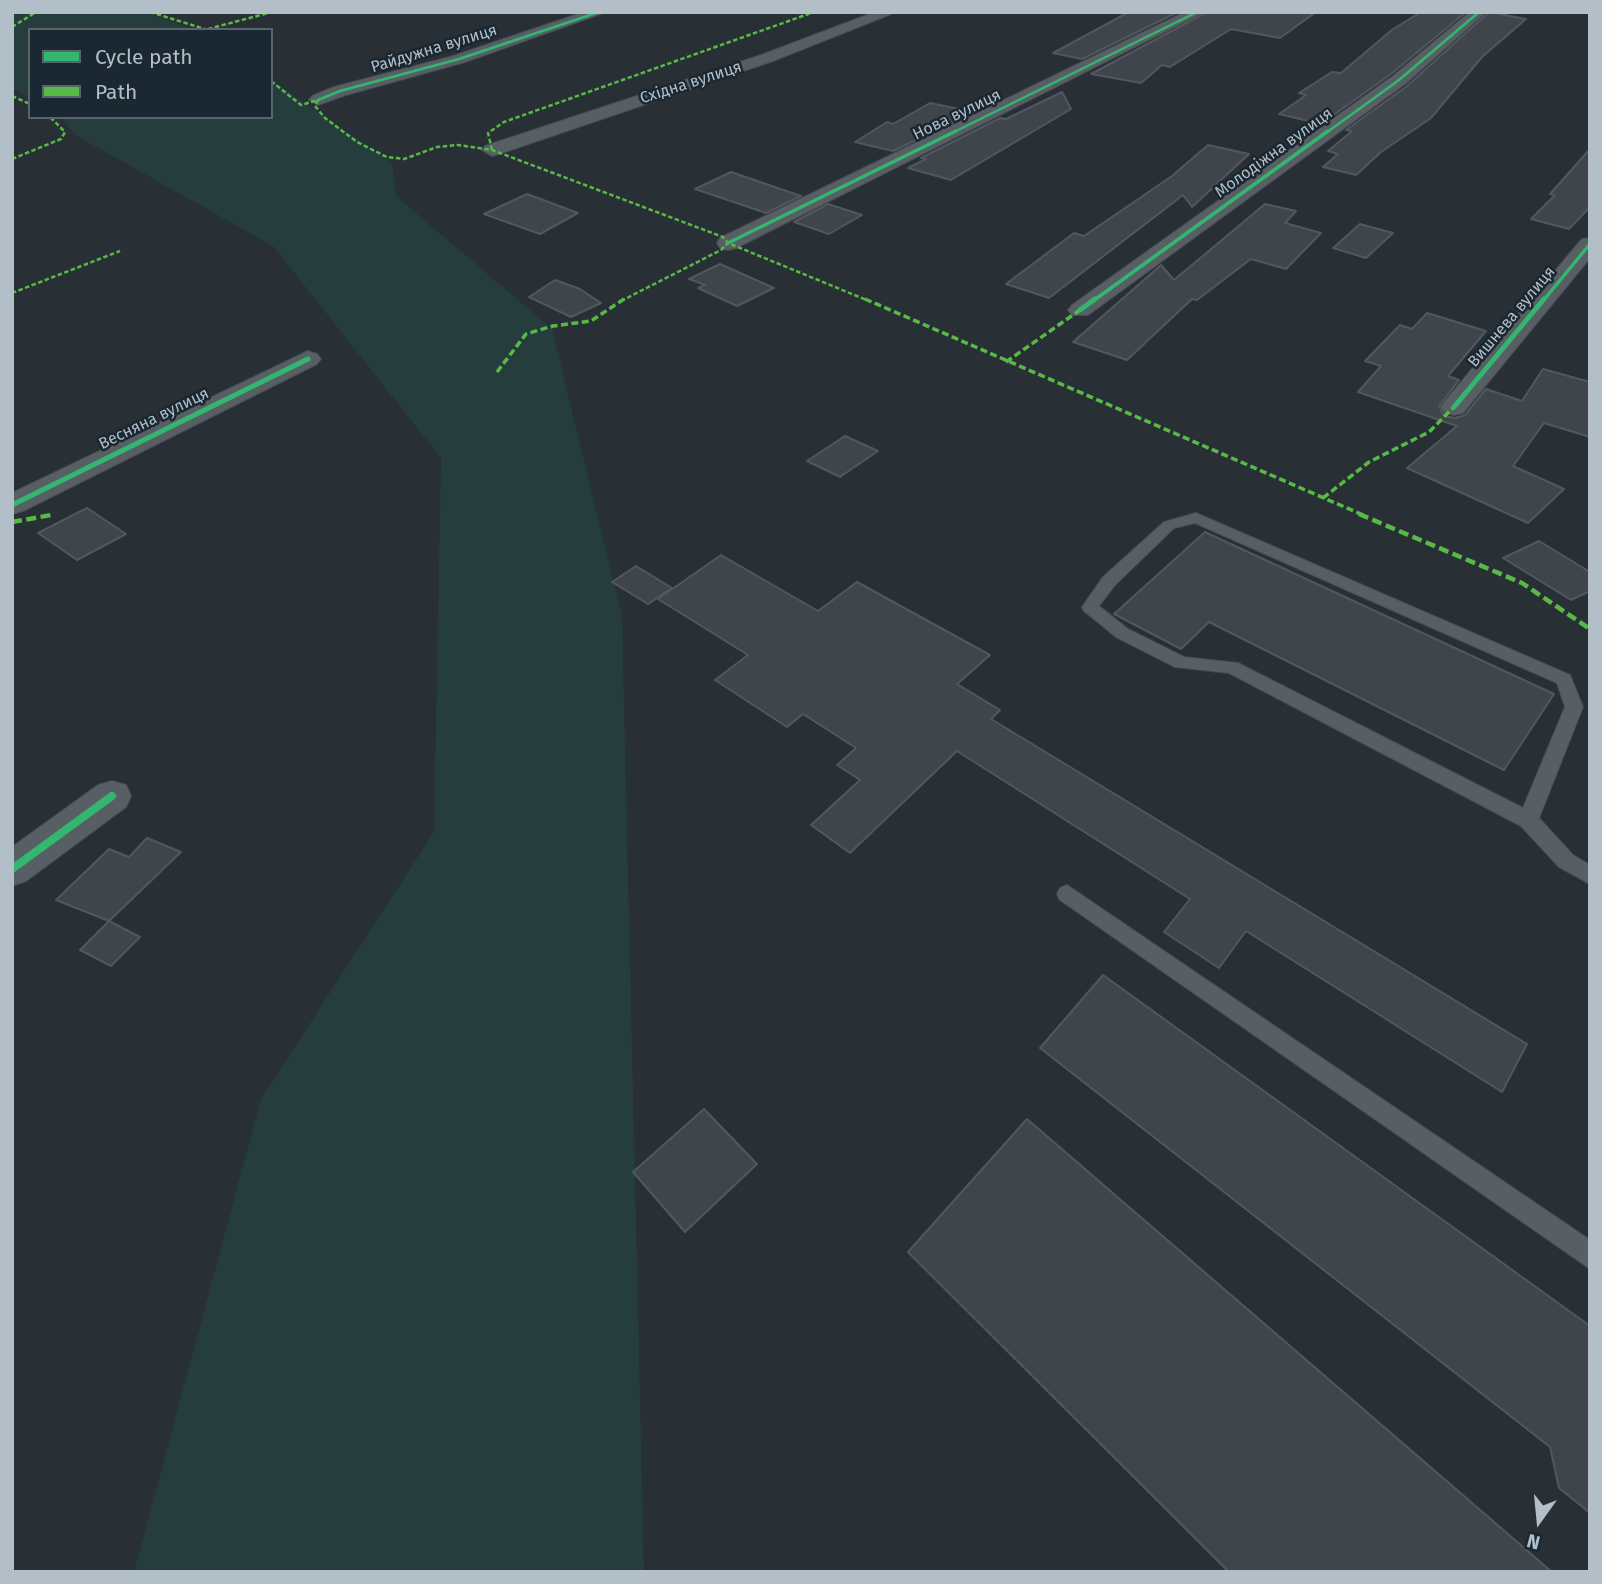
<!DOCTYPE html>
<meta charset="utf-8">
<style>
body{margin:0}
#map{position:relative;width:1602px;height:1584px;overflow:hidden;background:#283036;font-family:"Fira Sans",sans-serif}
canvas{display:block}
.frame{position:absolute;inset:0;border:14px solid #b2bec8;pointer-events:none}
.legend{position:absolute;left:28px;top:28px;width:245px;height:91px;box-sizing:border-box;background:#1b2831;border:2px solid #57646d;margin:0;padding:9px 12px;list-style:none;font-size:21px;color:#b2bec8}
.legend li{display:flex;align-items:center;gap:14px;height:35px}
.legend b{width:35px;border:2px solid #57646d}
.north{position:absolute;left:1504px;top:1486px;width:70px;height:70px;-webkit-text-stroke:5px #1b2831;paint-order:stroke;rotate:195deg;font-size:19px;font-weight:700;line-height:28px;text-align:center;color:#b2bec8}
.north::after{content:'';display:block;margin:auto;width:24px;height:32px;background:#b2bec8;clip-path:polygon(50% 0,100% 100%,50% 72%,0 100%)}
</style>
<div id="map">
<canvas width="1602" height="1584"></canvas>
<div class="frame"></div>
<ul class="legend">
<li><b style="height:9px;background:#33b770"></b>Cycle path</li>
<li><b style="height:9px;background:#58b947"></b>Path</li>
</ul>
<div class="north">N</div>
</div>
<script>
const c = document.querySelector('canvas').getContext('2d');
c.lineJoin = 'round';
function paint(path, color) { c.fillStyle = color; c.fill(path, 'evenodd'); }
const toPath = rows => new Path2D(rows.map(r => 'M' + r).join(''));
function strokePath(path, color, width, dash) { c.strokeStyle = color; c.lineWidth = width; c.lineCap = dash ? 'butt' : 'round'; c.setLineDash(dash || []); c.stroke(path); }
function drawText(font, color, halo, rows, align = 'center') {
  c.font = font + ' "Fira Sans",sans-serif'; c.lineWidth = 5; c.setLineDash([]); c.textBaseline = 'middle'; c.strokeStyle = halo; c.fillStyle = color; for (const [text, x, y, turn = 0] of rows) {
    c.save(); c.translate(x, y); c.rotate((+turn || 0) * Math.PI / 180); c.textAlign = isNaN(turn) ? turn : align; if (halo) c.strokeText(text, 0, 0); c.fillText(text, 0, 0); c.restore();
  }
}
paint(toPath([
 [12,12,144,12,196,30,30,30,30,97,12,89],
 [271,80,392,163,396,196,552,329,622,617,644,1572,134,1572,261,1099,434,832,441,458,273,246,77,136,60,117,271,117]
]), '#253d3d');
const building = toPath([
 [1129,12,1178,12,1082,59,1053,53,1129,12],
 [1207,12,1316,12,1280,38,1231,29,1170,67,1162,65,1141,83,1091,74,1207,12],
 [1421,12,1466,12,1391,74,1321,124,1279,114,1306,95,1299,93,1332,72,1341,73,1393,29,1421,12],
 [1489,12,1526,19,1482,57,1431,118,1381,152,1356,175,1323,167,1338,154,1328,151,1352,131,1346,130,1407,86,1489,12],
 [1062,92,1071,109,951,180,908,168,926,159,921,158,1000,118,1006,119,1062,92],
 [930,103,974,112,893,151,855,142,887,122,893,124,930,103],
 [1208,145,1249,154,1192,207,1183,195,1049,298,1006,284,1074,233,1084,236,1172,176,1208,145],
 [1590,149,1590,207,1569,229,1531,219,1555,195,1550,194,1590,149],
 [731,172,801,196,766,213,695,189,731,172],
 [527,194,578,213,540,234,484,214,527,194],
 [828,204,862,215,829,234,794,222,828,204],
 [1265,204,1296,211,1285,223,1321,233,1286,269,1251,259,1197,300,1192,299,1127,360,1073,342,1161,265,1174,280,1265,204],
 [1360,224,1393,233,1366,258,1333,248,1360,224],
 [720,264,774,288,737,306,698,288,705,285,689,279,720,264],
 [555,280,580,289,601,303,571,317,529,297,555,280],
 [1427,313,1486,331,1448,376,1459,380,1439,406,1444,416,1455,418,1465,415,1486,389,1522,401,1543,369,1590,382,1590,437,1544,423,1513,466,1564,489,1528,523,1407,468,1457,426,1358,392,1381,366,1365,361,1400,325,1412,329,1427,313],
 [845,436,878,451,840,477,807,461,845,436],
 [87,508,126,534,77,560,38,533,87,508],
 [1205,532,1554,694,1504,770,1209,622,1181,649,1114,614,1205,532],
 [1539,541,1590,572,1590,591,1571,600,1503,558,1539,541],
 [721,555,818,611,857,582,990,655,957,684,1000,710,991,719,1527,1044,1502,1092,1246,931,1219,968,1164,932,1190,899,957,751,850,853,811,825,860,780,837,765,856,748,803,714,787,727,715,680,748,655,658,599,721,555],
 [636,566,672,588,648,604,612,582,636,566],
 [147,838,181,852,109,921,56,900,109,849,129,857,147,838],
 [109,921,140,937,111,966,80,950,109,921],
 [1103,975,1590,1326,1590,1513,1559,1488,1550,1447,1040,1048,1103,975],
 [704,1109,757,1164,685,1232,633,1172,704,1109],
 [1027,1119,1552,1572,1229,1572,908,1252,1027,1119]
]);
paint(building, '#3f454b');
strokePath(building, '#50585e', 2);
const lane = toPath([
 [1196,513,1570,675,1583,707,1539,818,1573,855,1590,865,1590,884,1559,867,1521,826,1229,673,1175,667,1116,637,1084,611,1082,607,1103,577,1164,522,1196,513],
 [1195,523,1557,683,1565,707,1523,808,1238,663,1184,657,1128,629,1099,606,1115,585,1174,528,1195,523],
 [1067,885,1590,1240,1590,1269,1060,900,1057,894,1060,888,1067,885]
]);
const street = toPath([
 [584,12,606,12,465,62,346,95,318,105,309,100,312,96,334,87,453,56,584,12],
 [875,12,896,12,773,61,499,154,492,156,482,150,485,146,761,55,875,12],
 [1185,12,1204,12,736,248,728,250,720,248,717,243,720,238,1185,12],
 [1470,12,1486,12,1405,84,1088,315,1072,315,1068,310,1072,305,1393,76,1470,12],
 [1590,238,1590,258,1463,413,1454,415,1445,413,1441,407,1445,401,1582,239,1590,238],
 [308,351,317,354,321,359,317,364,23,511,12,514,12,493,308,351],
 [112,781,126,785,131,796,126,807,26,881,12,886,12,847,98,785,112,781]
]);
strokePath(lane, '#464c51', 2);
strokePath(street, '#464c51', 2);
paint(lane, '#585f64');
paint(street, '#585f64');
strokePath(toPath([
 [150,12,208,30],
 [12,27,36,12],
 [208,29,272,12],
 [271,81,301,105,318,100,315,106,325,118,357,142,387,157,404,159,437,147,458,145,492,150,723,237,728,243,869,301],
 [12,96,30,104],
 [492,150,488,133,504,122,814,12],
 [12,159,61,139,65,132,50,117],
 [12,293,120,251],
 [621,301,721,250,728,243]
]), '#58b947', 2.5, [4.5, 2.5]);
strokePath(toPath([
 [865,299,1363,515],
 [1006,362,1080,310],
 [497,372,526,334,553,326,591,321,624,299],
 [1323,498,1369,462,1429,432,1454,407]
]), '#58b947', 3.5, [7, 3.5]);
strokePath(toPath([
 [1359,514,1522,583,1590,629],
 [12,522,51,515]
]), '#58b947', 4.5, [10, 4.5]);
strokePath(toPath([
 [318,100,340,91,459,59,599,12],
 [952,133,1197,12],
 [1326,133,1399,80,1479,12]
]), '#33b770', 2.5);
strokePath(toPath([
 [728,243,956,131],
 [1093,301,1328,131],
 [1543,301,1590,244]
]), '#33b770', 3.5);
strokePath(toPath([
 [1080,310,1095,299],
 [1454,407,1544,299],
 [12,505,308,359]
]), '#33b770', 5);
strokePath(toPath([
 [12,869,112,796]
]), '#33b770', 8);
drawText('16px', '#b2bec8', '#1b2831', [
 ["Райдужна вулиця",434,49,-17],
 ["Східна вулиця",691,83,-18],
 ["Нова вулиця",957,115,-26],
 ["Молодіжна вулиця",1274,153,-36],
 ["Вишнева вулиця",1512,317,-50],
 ["Весняна вулиця",154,419,-26]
]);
</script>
